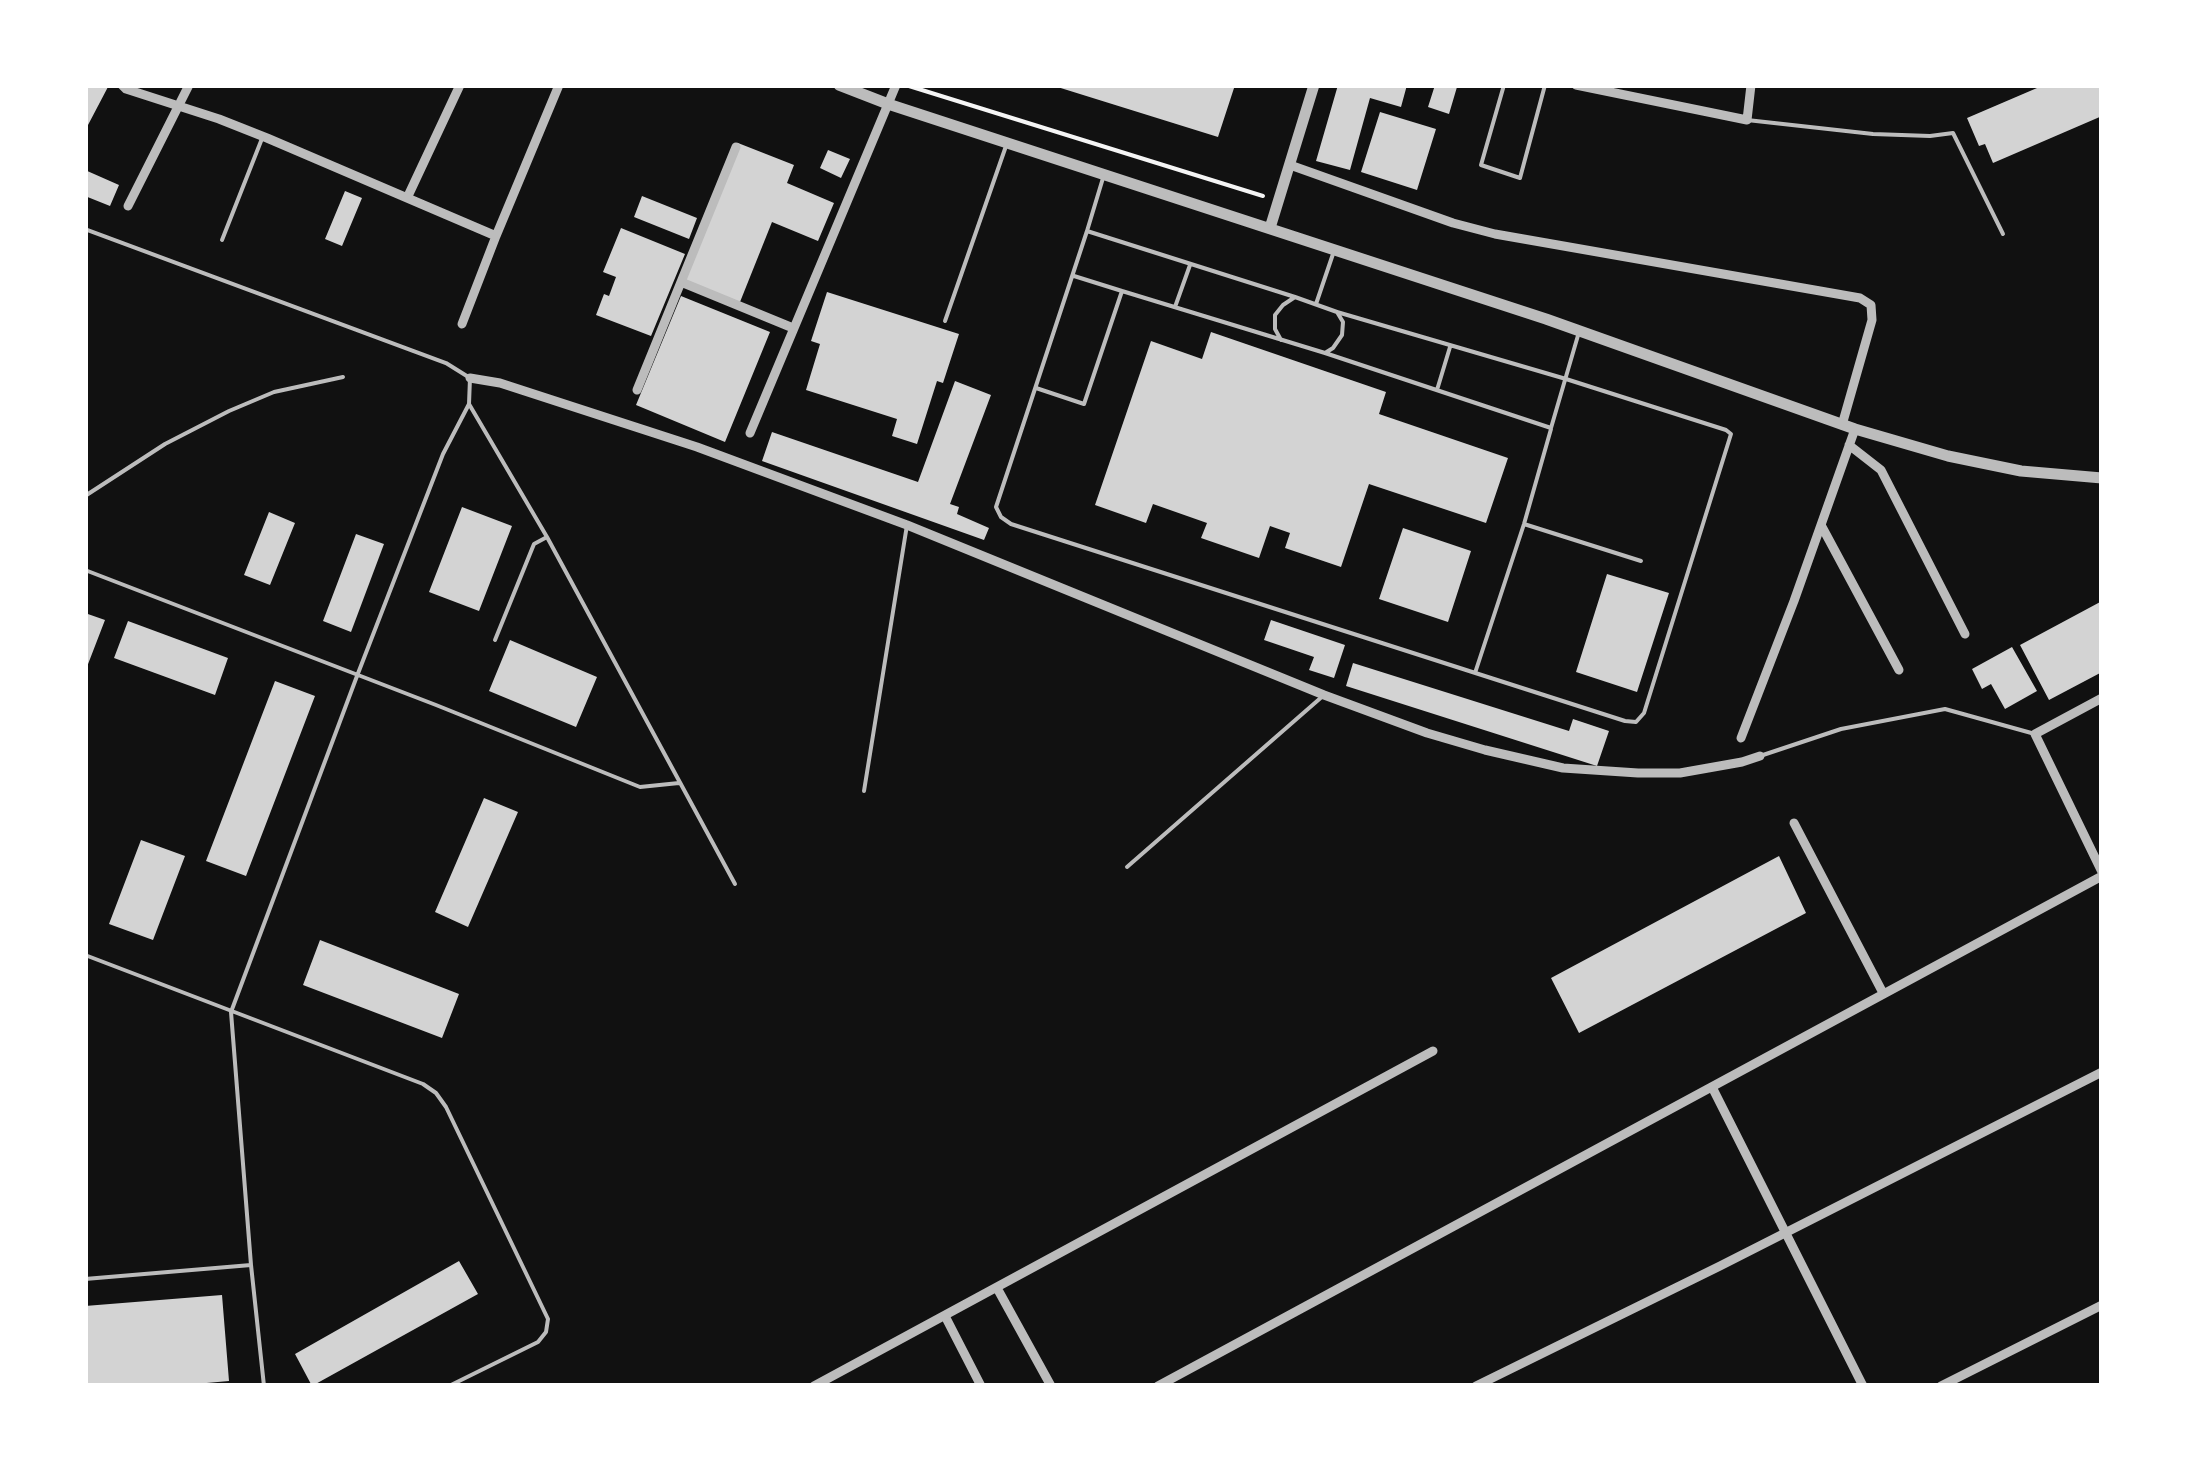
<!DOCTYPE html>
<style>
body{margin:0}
#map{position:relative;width:2187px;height:1471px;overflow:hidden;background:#111;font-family:"Fira Sans Condensed",sans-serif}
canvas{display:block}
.frame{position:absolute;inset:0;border:88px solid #fff;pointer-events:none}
</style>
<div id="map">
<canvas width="2187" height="1471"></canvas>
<div class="frame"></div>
</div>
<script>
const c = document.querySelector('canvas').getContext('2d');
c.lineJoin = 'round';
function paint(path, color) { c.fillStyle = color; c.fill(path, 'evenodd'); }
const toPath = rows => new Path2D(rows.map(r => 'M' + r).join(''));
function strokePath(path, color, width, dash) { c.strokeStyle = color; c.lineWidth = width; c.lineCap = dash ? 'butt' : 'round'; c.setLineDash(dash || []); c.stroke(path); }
paint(toPath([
 [87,85,109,85,88,125,85,124],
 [1051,85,1235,85,1218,137],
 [1338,85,1407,85,1401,107,1370,98,1350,170,1316,161],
 [1435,85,1457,87,1449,114,1428,107],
 [2044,85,2102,85,2102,116,1993,163,1985,144,1979,146,1967,118],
 [1380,112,1436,129,1417,190,1361,172],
 [738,143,794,165,787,183,834,203,818,241,772,222,740,302,684,280],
 [828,150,850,159,841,178,820,168],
 [85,170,119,185,110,206,85,196],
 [345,191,362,198,342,246,325,239],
 [642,196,697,218,689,239,634,217],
 [621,228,685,254,651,336,596,315,604,294,609,296,616,277,603,272],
 [827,292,959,334,943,383,937,381,917,444,892,436,897,419,806,390,820,344,811,341],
 [681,296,770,332,725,442,636,405],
 [1211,332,1386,392,1379,414,1508,458,1486,523,1369,484,1341,567,1285,548,1290,533,1270,526,1259,558,1201,538,1207,523,1153,504,1146,523,1095,505,1151,341,1202,359],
 [955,381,991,395,950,504,959,507,957,514,989,528,984,540,762,461,772,432,918,482],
 [462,507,512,526,479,611,429,592],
 [269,512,295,523,270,585,244,575],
 [1403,528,1471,551,1448,622,1379,599],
 [356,534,384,544,351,632,323,621],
 [1607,574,1669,593,1637,692,1576,672],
 [2102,601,2102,672,2049,700,2020,645],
 [85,613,105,620,85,672],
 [1271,620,1345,645,1334,678,1309,670,1314,657,1264,640],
 [128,621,228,658,215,695,114,658],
 [510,640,597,677,576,727,489,691],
 [2012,647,2037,691,2005,709,1991,684,1982,689,1972,669],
 [1353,663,1569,731,1573,719,1609,731,1597,766,1346,686],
 [275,681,315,696,246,876,206,861],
 [484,798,518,812,468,927,435,912],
 [141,840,185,856,153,940,109,924],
 [1779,856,1806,913,1579,1033,1551,978],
 [320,940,459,994,442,1038,303,985],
 [459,1261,478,1294,312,1386,295,1354],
 [222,1295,229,1381,173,1386,85,1386,85,1306]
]), '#d3d3d3');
strokePath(toPath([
 [909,86,1263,196]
]), '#f5f5f5', 4);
strokePath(toPath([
 [1504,85,1481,165,1520,178,1545,85],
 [1747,120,1873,134,1930,136,1953,133,2003,234],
 [85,229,446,363,470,378,469,404,547,537,735,884],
 [1087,231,1103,178],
 [222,240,263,136],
 [1074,276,1122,291],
 [1295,297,1087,231,996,507,1001,517,1011,524,1625,721,1636,722,1644,713,1731,434,1726,430,1566,379,1337,312],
 [1316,304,1334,251],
 [1175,307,1190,265],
 [945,321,1006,146],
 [1281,340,1275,329,1275,315,1283,305,1295,297,1337,312,1343,322,1342,335,1333,348,1325,353],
 [1036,388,1084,404,1122,291,1325,353,1551,428,1579,332],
 [1437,390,1450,347],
 [85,496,165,444,229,411,274,392,343,377],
 [1524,524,1641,561],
 [85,570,436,705,640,787,679,783],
 [495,640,534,544,547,537],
 [1475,673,1524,524,1551,429],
 [1760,756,1841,729,1945,709,2035,734],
 [864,791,907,525],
 [1127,867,1324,695],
 [85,955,423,1084,436,1093,446,1107,548,1319,546,1332,538,1342,449,1386],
 [85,1279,251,1265],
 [264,1386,251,1265,231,1012,357,676,443,454,469,404]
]), '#bcbcbc', 4);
strokePath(toPath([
 [122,85,126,89,219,119,267,138,496,236],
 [1576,85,1747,120,1751,85],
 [1290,165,1453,223,1495,234,1860,298,1871,305,1872,320,1842,425],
 [408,196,460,85],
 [128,206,189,85],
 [681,282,793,328],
 [462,324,496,236,559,85],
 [470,378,500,383,697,447,907,525,1324,695,1427,733,1485,750,1563,768,1638,773,1680,773,1742,762,1760,756],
 [637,390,736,147],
 [750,433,896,85],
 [1849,445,1881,470,1965,634],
 [1821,525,1899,670],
 [2102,698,2035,734,2102,872],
 [1741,738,1794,601,1855,429],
 [1794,823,1883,993],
 [1712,1087,1863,1386],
 [997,1288,1051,1386],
 [945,1316,981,1386],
 [814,1386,1433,1051],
 [1158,1386,2102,876],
 [1476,1386,1720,1266,2102,1072],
 [1941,1386,2102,1305]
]), '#bcbcbc', 9);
strokePath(toPath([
 [839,85,888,104,1546,319,1855,429,1948,456,2021,471,2102,478],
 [1270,228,1314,85]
]), '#bcbcbc', 11);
</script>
